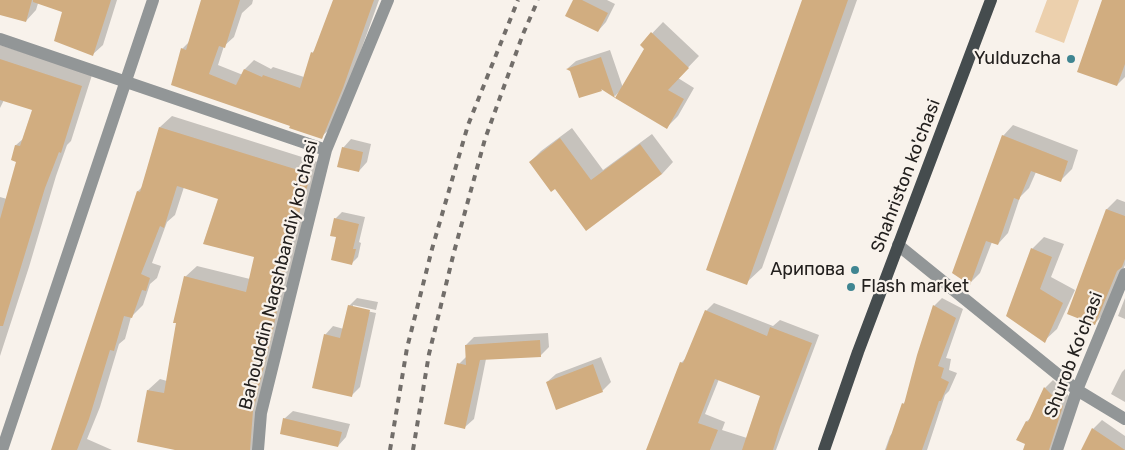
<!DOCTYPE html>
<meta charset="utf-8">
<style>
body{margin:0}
canvas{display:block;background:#f8f2eb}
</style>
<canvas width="1125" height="450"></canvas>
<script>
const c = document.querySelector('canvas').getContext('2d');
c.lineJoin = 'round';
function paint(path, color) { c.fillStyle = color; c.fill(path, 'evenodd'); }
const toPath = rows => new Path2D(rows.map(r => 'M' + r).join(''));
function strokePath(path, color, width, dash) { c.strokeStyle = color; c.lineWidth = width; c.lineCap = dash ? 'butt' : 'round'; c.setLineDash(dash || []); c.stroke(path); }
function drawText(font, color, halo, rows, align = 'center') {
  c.font = font + ' Rubik,sans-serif'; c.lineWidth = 4.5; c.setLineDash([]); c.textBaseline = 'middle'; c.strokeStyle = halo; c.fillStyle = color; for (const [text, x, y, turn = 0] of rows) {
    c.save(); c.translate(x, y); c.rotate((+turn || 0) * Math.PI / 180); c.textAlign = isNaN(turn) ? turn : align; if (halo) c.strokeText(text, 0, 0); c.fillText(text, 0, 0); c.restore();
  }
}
paint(toPath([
 [1047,0,1079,0,1064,43,1035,32]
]), '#ecd0ad');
paint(toPath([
 [0,0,39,0,36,10,26,21,0,13],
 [67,0,117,0,103,45,92,55],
 [202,0,253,0,252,4,242,13,234,37,224,46,218,65,243,75,245,69,254,60,271,69,273,67,304,77,312,53,316,49,334,0,379,0,351,78,331,128,321,137,292,125,173,84,182,49,189,42],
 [574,0,607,0,615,4,606,22,598,31],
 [804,0,857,0,762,268,746,283],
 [1103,0,1125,0,1125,77,1117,85],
 [663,22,699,56,678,78,694,88,678,116,667,127,620,91,615,96,602,89,601,90,568,68,576,61,610,50,623,88,645,48,641,45],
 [0,45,92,75,71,141,67,145,56,176,29,267,0,356,0,197,7,199,17,161,12,160,16,145,24,138,34,109,4,100,0,108],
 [172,116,321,163,258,450,182,450,148,390,160,379,167,381,185,277,197,266,250,279,255,256,220,198,184,187,175,215,167,222,152,263,161,266,157,278,150,284,143,305,131,317,125,339,119,344,100,407,87,439,112,450,52,450,138,191,143,186,160,127],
 [1013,125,1078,150,1072,169,1061,180,1036,172,1029,188,1020,197,1008,233,998,244,992,242,980,273,970,283,1003,136],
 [572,128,603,170,652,134,673,162,662,174,555,187,530,162,541,151],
 [351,139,371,144,367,162,359,171,343,148],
 [1117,199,1125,202,1125,265,1105,313,1095,323,1107,209],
 [342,212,365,217,359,242,361,243,358,257,352,263,338,236,335,219],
 [1044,237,1064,244,1051,277,1075,290,1057,329,1044,341,1032,249],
 [357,298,378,302,376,310,353,305,353,308,376,313,360,387,351,396,325,335,333,326,344,329,349,306],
 [942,298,963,309,946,358,951,359,949,370,957,373,949,391,945,395,927,450,885,450,890,436,894,431,903,404,906,401,934,306],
 [1125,298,1125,319,1118,316],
 [714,303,773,326,780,320,819,335,776,450,647,450,681,363,687,357,706,311],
 [719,379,762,396,747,438,722,430,725,422,705,414],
 [548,333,549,347,540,356,486,359,474,419,465,427,459,364,467,356,466,345,474,337],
 [601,357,611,382,602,391,547,382,556,374],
 [1125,369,1125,402,1111,394,1122,372],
 [1053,380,1071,398,1057,438,1051,450,1025,450,1027,444,1018,439,1027,421,1032,417,1045,388],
 [293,411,350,424,346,437,338,446,284,419],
 [1102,420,1125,436,1125,450,1083,450,1093,429]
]), '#0003');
paint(toPath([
 [0,0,32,0,26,22,0,15],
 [33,0,111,0,93,56,54,41,62,12,33,2],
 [201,0,240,0,225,48,219,46,209,74,236,85,244,69,262,77,263,75,300,88,311,52,313,53,333,0,374,0,343,88,322,139,289,128,290,126,171,85,181,48,186,50],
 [573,0,582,0,608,13,598,32,565,16],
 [802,0,848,0,747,285,706,270],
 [1102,0,1125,0,1125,64,1117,86,1077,72],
 [651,32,689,68,668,90,684,99,667,129,615,98,644,49,640,45],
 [601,57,615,98,601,89,602,91,579,98,570,71,566,69],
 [0,59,82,86,61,153,59,152,45,188,3,326,0,326,0,219,16,162,11,160,15,145,20,146,32,110,0,100],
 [159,127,311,174,295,227,272,334,253,411,250,450,175,450,137,442,147,390,164,393,176,323,173,323,184,276,246,292,254,257,203,244,218,199,177,186,164,228,160,226,141,274,150,278,146,291,142,290,132,318,124,316,114,351,110,350,89,419,77,450,51,450,137,191,140,192],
 [1002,135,1068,161,1061,182,1031,171,1019,200,1014,198,998,245,986,241,970,285,952,273],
 [560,138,591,180,640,144,662,174,586,231,555,189,551,192,529,162],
 [342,147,363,152,359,172,337,167],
 [1106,209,1125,216,1125,259,1122,267,1117,271,1095,325,1067,314],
 [334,218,359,224,353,249,356,249,352,265,331,260,336,237,330,236],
 [1031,248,1052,257,1040,289,1063,303,1045,343,1006,316],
 [348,305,370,310,352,397,312,388,324,334,340,338],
 [933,305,956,318,938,366,944,368,941,378,949,382,941,401,939,401,922,450,886,450,902,403,904,404,917,355],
 [705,310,767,336,770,327,812,343,780,427,773,450,742,450,760,396,715,379,698,423,718,430,710,450,646,450,680,362,683,363],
 [540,340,541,357,480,360,465,429,444,424,457,363,466,365,465,345],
 [593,364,603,392,556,410,546,382],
 [1044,387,1063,406,1049,450,1023,450,1025,444,1016,440,1026,421,1028,422],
 [283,418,342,432,338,447,280,434],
 [1092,428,1125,450,1081,450]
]), '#d1ad80');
strokePath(toPath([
 [0,39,326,150],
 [898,245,1077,390,1125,419],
 [2,450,153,0],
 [258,450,261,413,326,150,388,0],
 [1057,450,1077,390,1125,274]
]), '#929697', 12);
strokePath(toPath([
 [824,450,858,352,991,0]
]), '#454c4e', 12);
strokePath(toPath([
 [390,450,407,348,432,249,468,125,518,0],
 [413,450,429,354,454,252,485,139,523,34,538,0]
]), '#726e6a', 4, [6, 6]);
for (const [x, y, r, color] of [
 [1071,59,5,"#3f8591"],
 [855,270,5,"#3f8591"],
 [851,287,5,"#3f8591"]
]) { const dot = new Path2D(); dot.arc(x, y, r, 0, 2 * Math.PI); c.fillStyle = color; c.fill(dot); strokePath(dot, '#f8f2eb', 2); }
drawText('18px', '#23201e', '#f8f2eb', [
 ["Yulduzcha",1061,59],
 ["Арипова",845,270],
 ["Flash market",861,287,"left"]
], 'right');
drawText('18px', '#23201e', '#f8f2eb', [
 ["Shahriston ko'chasi",906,176,-69],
 ["Bahouddin Naqshbandiy koʻchasi",279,275,-76],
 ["Shurob Ko'chasi",1074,355,-69]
]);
</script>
